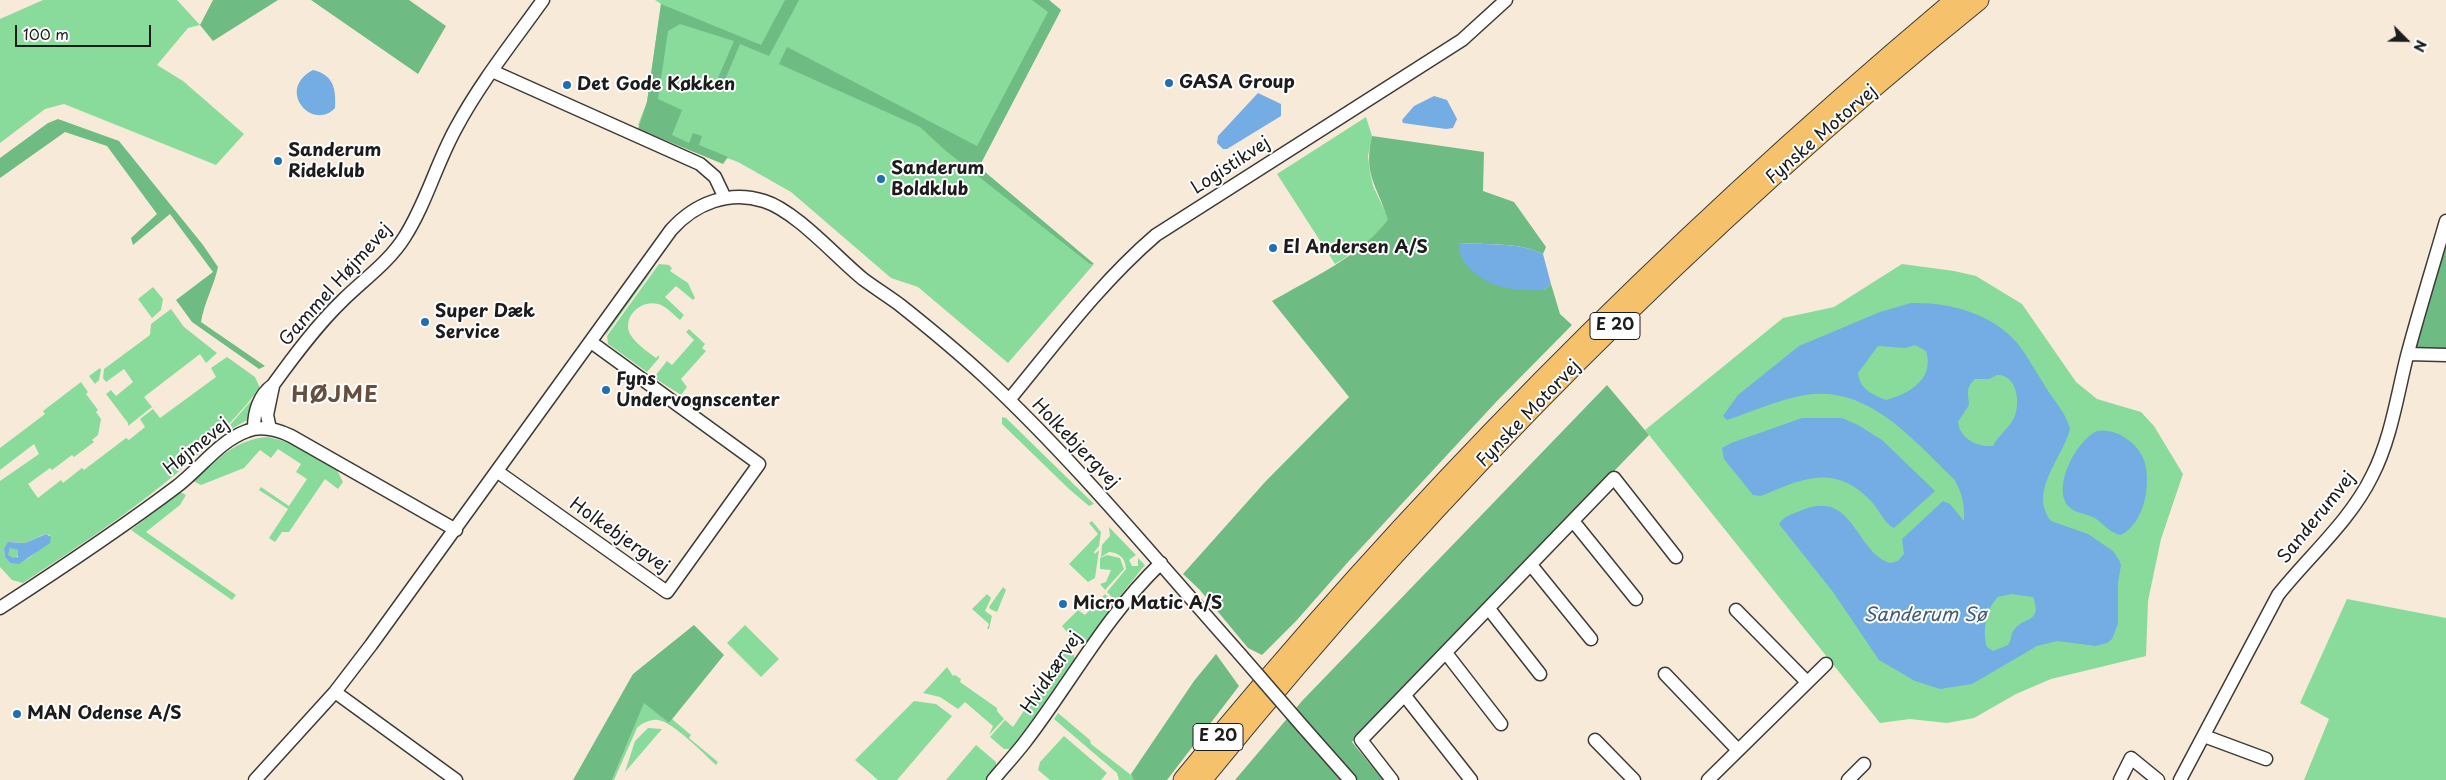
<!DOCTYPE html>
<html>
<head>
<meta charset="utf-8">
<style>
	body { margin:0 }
	#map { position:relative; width:2446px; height:780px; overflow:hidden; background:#f8ead8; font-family:"Playpen Sans",sans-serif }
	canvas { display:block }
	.north { position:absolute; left:2381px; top:15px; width:50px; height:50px; -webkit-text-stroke:4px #fff; paint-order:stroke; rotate:113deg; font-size:14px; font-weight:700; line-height:20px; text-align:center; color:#1c1c1c }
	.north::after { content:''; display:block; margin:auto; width:18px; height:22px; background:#1c1c1c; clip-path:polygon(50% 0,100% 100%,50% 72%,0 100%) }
	.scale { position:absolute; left:15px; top:25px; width:136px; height:22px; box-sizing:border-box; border:2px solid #1c1c1c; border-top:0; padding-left:6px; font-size:15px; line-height:18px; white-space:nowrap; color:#1c1c1c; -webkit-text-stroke:4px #fff; paint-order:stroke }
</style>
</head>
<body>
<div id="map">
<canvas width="2446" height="780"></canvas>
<div class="north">N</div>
<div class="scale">100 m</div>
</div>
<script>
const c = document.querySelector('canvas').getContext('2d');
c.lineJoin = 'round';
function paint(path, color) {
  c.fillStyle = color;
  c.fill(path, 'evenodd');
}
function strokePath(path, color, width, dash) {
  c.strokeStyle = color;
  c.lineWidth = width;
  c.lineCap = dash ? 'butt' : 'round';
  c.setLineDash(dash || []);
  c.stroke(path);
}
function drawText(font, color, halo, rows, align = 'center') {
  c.font = font + ' "Playpen Sans",sans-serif';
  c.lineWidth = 4;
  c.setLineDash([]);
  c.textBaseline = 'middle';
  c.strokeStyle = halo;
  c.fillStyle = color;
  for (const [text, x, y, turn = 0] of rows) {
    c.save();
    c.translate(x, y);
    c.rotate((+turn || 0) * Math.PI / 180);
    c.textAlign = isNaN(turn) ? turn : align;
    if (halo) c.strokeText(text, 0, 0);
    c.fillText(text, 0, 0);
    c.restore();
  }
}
paint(new Path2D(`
	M43 0H177L200 25 188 28 157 65 183 81 244 134 216 165 64 104 45 109 0 143V19Z
	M655 0H1049L1061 10 979 167 1094 264 1008 363 918 287 891 278 791 192 738 162 638 125 647 102 661 4Z
	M1366 117 1372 136 1368 156 1370 172 1373 186 1389 220C1374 238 1355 252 1335 264L1277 174Z
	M659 264 669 265 672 268 670 271 688 283 695 298 693 300 676 286 665 297 684 315 680 320C674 315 666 306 658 304 641 299 622 317 630 334 635 343 648 352 656 358L659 355V358L647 372 608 344 607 336Z
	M1902 264 1954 271 1976 276 2022 304 2076 382 2097 399 2141 412 2154 426 2183 474 2161 539 2148 601 2146 656 2051 679 2016 694 1974 718 1947 723 1910 719 1880 723 1645 430 1783 318 1834 307Z
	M656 265 605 336 611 323Z
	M153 287 163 299 161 310 152 318 138 299Z
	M171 309 184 327 217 353 206 363 200 354 144 397 152 407 128 426V423L106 394 111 390 116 396 133 382 124 369 106 382 103 378 104 369 150 335 151 324Z
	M689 329 705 344 702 348 706 351 681 379 687 387 681 395 656 379 655 376 667 361 672 365 694 340 686 332Z
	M227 357 255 377 260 388C195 471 109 526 23 583L12 580 0 567V481L39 454 34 444 0 470V448L45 414 43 411 81 382 88 392 86 394 98 410 96 412 101 419 98 435 92 440 94 442 74 457 72 455 52 470 50 468 28 484 38 498 61 480 63 483 82 468 84 470 126 438 129 440 145 427 140 419 153 409 160 418 216 377 211 368ZM45 534 50 535C40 548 28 565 10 563L5 557 4 549 11 542 25 543Z
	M100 368 101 370 99 380 95 384 89 376Z
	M259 392 249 419 221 435Z
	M1002 417 1006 418 1094 504 1089 506 1069 489 1002 424Z
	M268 437 295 444 336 468 343 482 338 489 325 479 289 532H282L275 542 269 538 288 509 259 490 261 487 289 506 307 479 296 472 301 464 278 449 271 458 260 450 244 468 201 485 193 481C216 460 236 439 268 437Z
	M180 492 186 495 180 505 146 532 236 595 232 600 131 530Z
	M1092 521 1101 532 1099 546 1094 552 1095 554 1099 550 1095 578 1088 582 1069 564 1098 534 1089 523Z
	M1109 527 1136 555 1129 560 1132 566H1138V558L1145 565 1116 601 1107 592 1126 569C1125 558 1120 553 1109 552L1101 557 1102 545 1110 536Z
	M7.5 553a5.5 5.5 0 1 1 11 0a5.5 5.5 0 1 1-11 0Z
	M1107 555 1120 558 1124 569 1105 590 1100 584 1106 582 1111 570 1100 569V558Z
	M1003 587 1006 590 997 612 990 609 989 607Z
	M987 594 991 598 985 611 992 616 989 629H987L989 624 972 609Z
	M1105 594 1114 604 1089 640 1084 643H1076L1062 626 1078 610 1085 615Z
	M2347 599 2446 618V780H2304L2329 719 2300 703Z
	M745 625 779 659 761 677 727 643Z
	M1064 651 1074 655 1075 661 1024 734 1011 749H1004L990 737 1005 720 1013 727Z
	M947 667 953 676 955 675 961 679 960 682 997 708V711L1004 719 989 735 993 726 965 702 958 709 940 697 923 693Z
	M914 701 936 704 952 716 897 780H878L855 760Z
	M644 702 669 723 672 719 691 735 689 738 718 762 716 765C704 754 673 722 658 720 651 719 642 723 637 728L614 780H612Z
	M1058 713 1090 740 1091 744 1135 778 1134 780H1119L1117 773 1054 719Z
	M648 728 662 729 625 772 635 741Z
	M1064 736 1107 773 1101 780H1050L1038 770 1040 762Z
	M976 745 996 762V767L985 780H946Z`), '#89db9c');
paint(new Path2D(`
	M213 0H278L213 41 200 25Z
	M311 0H409L446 26 418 74Z
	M785 0H799L769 56 740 44 722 87 715 85 734 41 680 24 668 31 658 99 682 110 672 135 689 143 693 133 702 136 699 145 728 157 723 164 638 129 647 102 661 4 761 45Z
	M1032 0H1049L1061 10 979 167 1094 264H1090L946 151 920 127 779 64 787 47 977 146 1048 12Z
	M58 119 119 141 203 245 218 267C214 286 204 303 201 322L265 366 259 369 192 322 176 300 213 272 170 214 133 245 131 238 157 214 107 146 65 132 0 178V158L48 123Z
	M1372 136 1484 152 1483 191 1514 202 1546 247 1543 254C1521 242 1485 245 1459 243L1544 290 1551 284 1560 314 1572 325 1497 401 1348 562 1297 620 1262 655 1248 648 1199 589 1183 574 1265 482 1349 397 1272 301C1312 278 1360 256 1388 220 1377 185 1363 175 1372 136Z
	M2446 244V354L2439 355 2416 346Z
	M1607 385 1649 435 1352 742 1383 780H1235L1302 701Z
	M694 625 724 655 669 723 644 703 612 780H573L633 674Z
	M1216 654 1239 686 1167 780H1134L1131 774 1194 681Z`), '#6ebb84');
paint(new Path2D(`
	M313 70C334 75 336 89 335 108 313 132 275 90 313 70Z
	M1258 93 1281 104V116L1227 149H1223L1217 143 1218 136Z
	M1434 96 1447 100 1457 119 1453 128 1446 129 1403 123 1402 120 1414 106Z
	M1459 243C1485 245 1521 242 1543 254L1551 284 1544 290C1515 291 1486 289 1466 264 1461 258 1458 250 1459 243Z
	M1911 303C1949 302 1992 313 2018 344 2028 357 2036 372 2045 386 2054 401 2065 411 2070 429 2063 458 2028 491 2051 521L2088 534 2113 551 2119 560 2121 565 2118 583V624L2112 639 2107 643 2096 646 2057 641 2037 646 1972 684 1940 689 1915 681 1879 660 1833 592 1779 524C1784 516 1793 514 1802 510 1854 489 1855 552 1890 563L1898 561 1904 554 1902 539 1943 501 1950 504 1964 521C1965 506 1962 492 1954 479 1911 438 1866 382 1800 396 1775 401 1751 412 1727 420L1723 416 1738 395 1799 346 1880 312ZM1915 345 1926 351C1935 379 1909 394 1886 400 1871 394 1860 389 1858 373L1878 346 1905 348ZM1997 375C2017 374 2021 403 2014 418 2009 428 1998 436 1993 446 1977 447 1960 439 1958 422L1969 405C1968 393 1966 387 1975 379H1989ZM2011 594 2033 597C2043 623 2024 616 2014 630 2010 634 2012 640 2008 645L1993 651 1987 647C1982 632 1986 608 1998 597Z
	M1802 418H1842L1858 425 1882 440 1935 491 1894 528C1885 524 1879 510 1872 502 1835 463 1804 478 1761 496L1753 495 1724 459 1722 448 1731 443Z
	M2097 431C2116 427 2140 444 2145 463 2151 486 2144 523 2121 535 2110 533 2105 525 2096 519 2087 513 2075 514 2068 506 2052 486 2077 440 2097 431Z
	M46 534 51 537 50 543 19 564 10 563 5 557 4 549 8 542 25 543ZM10 548 18 550V557L13 558 8 555Z`), '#73ade3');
const minor = new Path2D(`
	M492 71 700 164 715 177 725 198
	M2408 354 2446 355
	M1009 400C1056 343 1100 283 1156 235L1462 40 1506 0
	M254 428C254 412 259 395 273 385 294 356 317 325 343 300 363 280 388 263 404 238 426 204 436 164 456 128 480 83 513 42 543 0
	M270 429 267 415 273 386
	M498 472 667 592 759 464 591 342
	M1573 521 1636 599
	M1531 565 1591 639
	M0 608C60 569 119 530 176 487 199 470 219 441 247 431 262 425 278 430 291 436L456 530
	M1489 609 1540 674
	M1736 610 1807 682
	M1446 653 1501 724
	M1665 674 1737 749
	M335 692 456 780
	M1405 696 1471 780
	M1304 728 1350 780
	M2204 736 2266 759
	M1595 740 1634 780
	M255 780 335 692 371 645 671 230C695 203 729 190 764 201 796 211 836 257 863 279 875 288 888 296 900 305 929 328 958 352 985 377 1077 463 1156 560 1239 653
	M993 780C1003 768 1015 755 1025 742 1072 681 1104 618 1161 563
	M1392 780 1361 740 1614 478 1676 557
	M1708 780 1826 664
	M1848 780 1864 764
	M2120 780 2131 758 2158 780
	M2180 780 2278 595C2309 556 2350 521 2372 476 2391 439 2397 396 2407 356 2419 311 2433 266 2446 221`);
const highway = new Path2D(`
	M1183 780C1415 495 1674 236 1955 0
	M1202 780C1433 495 1693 231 1979 0`);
strokePath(minor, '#3d3b38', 15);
strokePath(highway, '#3d3b38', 21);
strokePath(minor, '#fff', 12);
strokePath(highway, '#f5c16b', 19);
const minorBridge = new Path2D(`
	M1239 653 1304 728`);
strokePath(minorBridge, '#3d3b38', 15, []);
strokePath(minorBridge, '#fff', 12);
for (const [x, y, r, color] of [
	[1169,83,5,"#1f6fb2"],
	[567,85,5,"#1f6fb2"],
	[278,161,5,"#1f6fb2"],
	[881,179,5,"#1f6fb2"],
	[1273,248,5,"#1f6fb2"],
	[425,322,5,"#1f6fb2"],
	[606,390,5,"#1f6fb2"],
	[1063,604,5,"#1f6fb2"],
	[17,714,5,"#1f6fb2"]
]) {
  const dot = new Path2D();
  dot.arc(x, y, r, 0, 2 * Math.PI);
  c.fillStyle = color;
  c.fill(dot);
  strokePath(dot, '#fff', 2);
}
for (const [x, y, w] of [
	[1615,326,50],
	[1218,737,50]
]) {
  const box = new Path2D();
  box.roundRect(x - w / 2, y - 13.5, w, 27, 4);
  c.fillStyle = '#fff';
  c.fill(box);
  strokePath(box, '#1c1c1c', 1);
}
drawText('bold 16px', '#1c1c1c', null, [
	["E 20",1615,326],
	["E 20",1218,737]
]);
drawText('bold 18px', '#1c1c1c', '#fff', [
	["GASA Group",1179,83],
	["Det Gode Køkken",577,85],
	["Sanderum",288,151],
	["Rideklub",288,172],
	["Sanderum",891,169],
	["Boldklub",891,190],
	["El Andersen A/S",1283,248],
	["Super Dæk",435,312],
	["Service",435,333],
	["Fyns",616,380],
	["Undervognscenter",616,401],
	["Micro Matic A/S",1073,604],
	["MAN Odense A/S",27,714]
], 'left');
drawText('18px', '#1c1c1c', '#fff', [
	["Fynske Motorvej",1822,135,-41],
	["Logistikvej",1231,166,-33],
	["Gammel Højmevej",336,285,-48],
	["Fynske Motorvej",1529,414,-46],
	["Holkebjergvej",1075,444,46],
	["Højmevej",197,447,-39],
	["Sanderumvej",2317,518,-51],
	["Holkebjergvej",619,536,35],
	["Hvidkærvej",1052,673,-56]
]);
drawText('italic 19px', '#435d76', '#fff', [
	["Sanderum Sø",1925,616]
]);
c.letterSpacing = '1px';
drawText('bold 22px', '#664f3f', '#fff', [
	["HØJME",335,396]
]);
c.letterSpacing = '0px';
</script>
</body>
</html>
